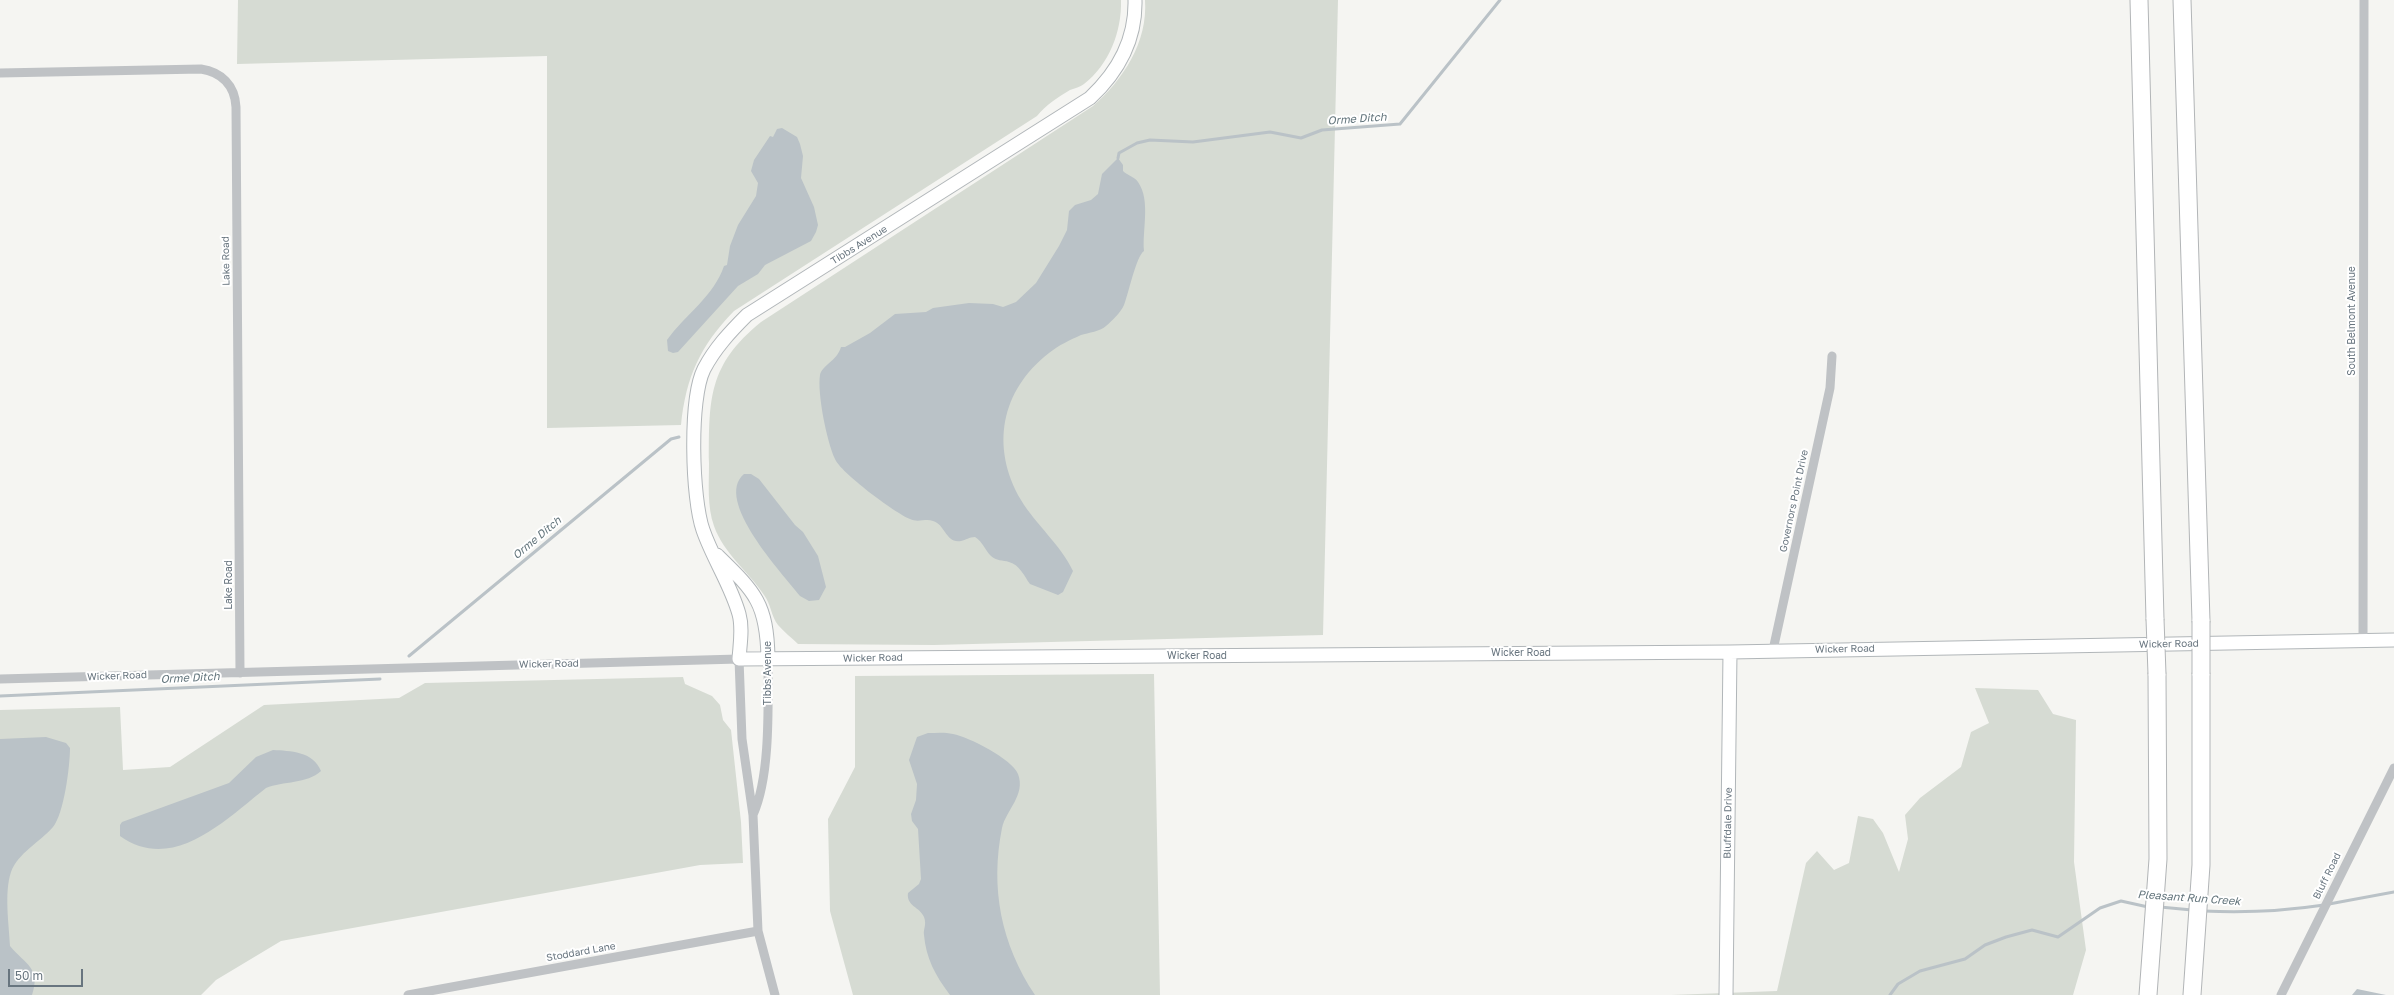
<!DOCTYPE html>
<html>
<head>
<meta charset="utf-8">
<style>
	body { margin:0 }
	#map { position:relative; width:2394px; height:995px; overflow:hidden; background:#f5f5f2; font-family:"Golos Text",sans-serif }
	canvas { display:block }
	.scale { position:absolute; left:8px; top:969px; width:75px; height:18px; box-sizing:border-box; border:2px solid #68757f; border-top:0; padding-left:5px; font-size:12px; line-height:14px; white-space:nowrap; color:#68757f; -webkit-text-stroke:3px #fff; paint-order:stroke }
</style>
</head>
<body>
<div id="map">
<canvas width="2394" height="995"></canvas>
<div class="scale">50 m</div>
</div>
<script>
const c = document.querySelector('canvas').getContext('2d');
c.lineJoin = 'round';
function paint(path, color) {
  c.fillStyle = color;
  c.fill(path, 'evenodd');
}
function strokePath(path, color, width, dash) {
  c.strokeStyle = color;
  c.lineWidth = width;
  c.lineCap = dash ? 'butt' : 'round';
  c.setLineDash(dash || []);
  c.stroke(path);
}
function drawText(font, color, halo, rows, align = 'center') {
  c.font = font + ' "Golos Text",sans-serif';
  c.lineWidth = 4;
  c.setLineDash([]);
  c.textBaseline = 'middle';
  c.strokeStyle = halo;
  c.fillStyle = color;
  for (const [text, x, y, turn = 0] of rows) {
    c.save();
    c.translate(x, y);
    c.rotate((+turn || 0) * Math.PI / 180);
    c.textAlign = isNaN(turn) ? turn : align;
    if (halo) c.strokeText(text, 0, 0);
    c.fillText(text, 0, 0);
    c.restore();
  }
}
paint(new Path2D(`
	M238 0H1121C1122 31 1109 65 1084 84 1080 87 1075 88 1070 90 1058 97 1046 105 1037 116L734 311C700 346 686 377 681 425L547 428V56L237 64Z
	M1145 0H1338L1323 635 934 645 798 644C792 638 784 632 778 625 771 616 771 604 764 595 748 571 724 554 714 526 707 506 709 484 709 463 709 399 708 365 761 322L1093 106C1123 80 1148 42 1145 0Z
	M1154 674 1160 995H853L830 911 828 819 855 767V676Z
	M683 677 685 684 712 696 720 705 723 720 731 730 741 822 743 863 700 865 281 941 216 980 201 995H0V710L120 707 123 770 170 767 264 705 399 698 425 683Z
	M1975 688 2038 690 2053 714 2076 720 2074 862 2086 950 2073 995H1671L1777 991 1806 863 1817 851 1834 870 1849 863 1858 816 1873 819 1883 833 1899 872 1908 839 1905 815 1920 798 1961 767 1971 732 1989 723Z`), '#d6dbd3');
paint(new Path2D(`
	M782 128 797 137 800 144 803 156 801 178 814 207 818 225 816 232 811 241 765 265 758 274 738 286 678 352 673 353 668 351 667 340C685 315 714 296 724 266L727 265 730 246 738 225 756 196 758 183 751 171 754 160 770 136 773 137 777 129Z
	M1118 158 1123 165V171C1127 175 1135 177 1138 182 1151 201 1142 230 1144 251 1136 256 1128 296 1124 305 1121 312 1112 321 1106 326 1101 331 1088 333 1081 335 1070 340 1059 345 1049 353 1001 390 990 447 1021 500 1036 525 1061 545 1073 571L1063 592 1058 595 1030 584C1024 576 1020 565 1009 562 1003 560 996 561 991 556 985 550 983 542 975 537 969 537 966 540 961 541 946 544 945 524 933 521 926 518 918 523 910 519 895 513 840 472 835 459 827 442 817 393 820 375 822 365 837 361 841 347H845L870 333 895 314 926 312 933 308 969 303 993 304 1003 307 1016 302 1036 283 1059 246 1067 230 1069 211 1075 205 1091 200 1098 194 1102 174Z
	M744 474H751L759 479 795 525 803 532 818 556 826 587 819 600 809 601 800 596C783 574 713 500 744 474Z
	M928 733C936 733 945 732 953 734 969 737 1012 759 1018 774 1026 795 1006 810 1002 828 990 888 1001 944 1035 995H950C935 975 926 958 924 935 923 929 927 925 924 917 920 907 906 906 908 893L919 884 921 879 918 829 912 821 911 814 916 800 917 784 909 760 917 737Z
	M46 737 66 743 70 748C70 766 64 814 53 827 40 842 18 853 11 872 4 893 9 924 10 946 26 965 41 968 32 995H0V739Z
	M273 750C290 751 313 751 321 771 307 784 283 781 266 788 225 820 173 874 120 836V825L122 822 229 783 256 757Z
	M2357 989 2386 995H2352Z`), '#bac2c7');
strokePath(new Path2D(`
	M1118 158 1119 153 1137 143 1150 140 1193 142 1270 132 1301 138 1322 130 1400 124 1500 0
	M409 656 671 439 679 437
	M0 696 380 679
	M2329 904 2394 892
	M2160 907 2192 910
	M2204 911C2244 913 2284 911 2324 905
	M1890 995 1898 984 1920 971 1965 959 1985 945 2006 937 2032 930 2058 937 2100 908 2121 901 2148 907`), '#bac2c7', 3);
const secondary = new Path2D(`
	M1135 0C1136 40 1119 71 1090 98L747 315C730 332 715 348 704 369 689 399 692 499 703 530 713 559 731 585 739 614 743 628 740 644 739 659L1730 652 2394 640
	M717 555C755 592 767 603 768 658
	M1726 995 1730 652`);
const highway = new Path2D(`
	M2139 0 2155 619
	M2182 0 2201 621
	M2148 995 2158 859 2157 674
	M2192 995 2201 865V674`);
strokePath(secondary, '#b1b6b9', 15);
strokePath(highway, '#b2b5b7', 19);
strokePath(new Path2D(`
	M0 73 201 69C221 72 235 85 236 107L240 673
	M2363 641 2364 0
	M1773 650 1830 388 1832 356
	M0 679 739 659 742 739 753 815 758 931 775 995
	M753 815C771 775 768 703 768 658
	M408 995 758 931
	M2281 995 2394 768`), '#bfc2c5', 9);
strokePath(secondary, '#fff', 13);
strokePath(highway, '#fff', 17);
const highwayBridge = new Path2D(`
	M2155 619 2157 674
	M2201 674V621`);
strokePath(highwayBridge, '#b2b5b7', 19, []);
strokePath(highwayBridge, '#fff', 17);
drawText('10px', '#68757f', '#fff', [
	["Tibbs Avenue",859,245,-32],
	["Lake Road",226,261,-91],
	["South Belmont Avenue",2352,321,-90],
	["Governors Point Drive",1794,501,-78],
	["Lake Road",229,585,-90],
	["Wicker Road",2169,644,-1],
	["Wicker Road",1845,649,-1],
	["Wicker Road",1521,653],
	["Wicker Road",1197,656],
	["Wicker Road",873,658,-1],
	["Wicker Road",549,664,-1],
	["Tibbs Avenue",768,673,-90],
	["Wicker Road",117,676,-2],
	["Bluffdale Drive",1728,823,-89],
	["Bluff Road",2327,876,-64],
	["Stoddard Lane",581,952,-10]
]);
drawText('italic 11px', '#63757c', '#fff', [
	["Orme Ditch",1357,119,-4],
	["Orme Ditch",537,538,-40],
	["Orme Ditch",190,678,-3],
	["Pleasant Run Creek",2189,898,4]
]);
</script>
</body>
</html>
